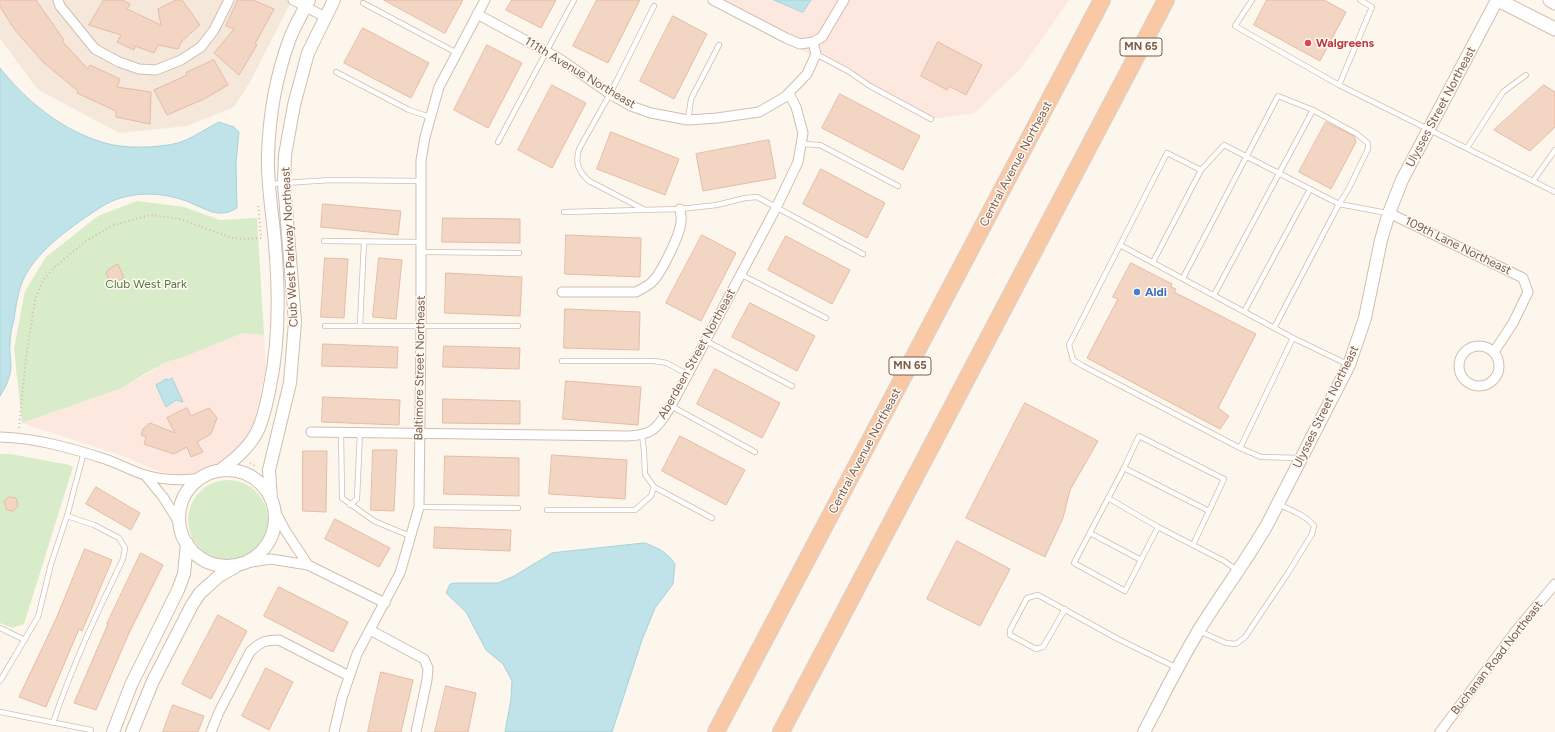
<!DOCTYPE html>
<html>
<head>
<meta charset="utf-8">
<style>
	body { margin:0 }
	canvas { display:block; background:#fdf6ec }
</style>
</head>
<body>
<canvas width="1555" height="732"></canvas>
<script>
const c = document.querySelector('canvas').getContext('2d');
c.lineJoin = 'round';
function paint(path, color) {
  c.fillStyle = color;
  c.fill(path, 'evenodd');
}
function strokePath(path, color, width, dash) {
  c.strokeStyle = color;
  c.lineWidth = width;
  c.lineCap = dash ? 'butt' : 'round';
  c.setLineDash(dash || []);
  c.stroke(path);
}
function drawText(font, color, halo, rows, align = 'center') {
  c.font = font + ' Figtree,sans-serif';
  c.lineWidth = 3;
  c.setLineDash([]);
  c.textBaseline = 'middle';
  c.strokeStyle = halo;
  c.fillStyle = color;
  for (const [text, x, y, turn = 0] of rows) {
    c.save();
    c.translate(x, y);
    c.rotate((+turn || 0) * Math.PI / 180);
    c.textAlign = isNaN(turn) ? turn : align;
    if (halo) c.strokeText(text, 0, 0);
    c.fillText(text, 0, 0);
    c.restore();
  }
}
paint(new Path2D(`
	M0 0H292L250 82 234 107 187 126 119 133 37 89 0 38Z`), '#f5e8da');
paint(new Path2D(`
	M708 0H1069L1023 66 975 113 931 119Z
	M243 333 264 335 266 369 252 430 228 460 209 471 186 475 166 473 150 468 126 457 22 423 122 388 169 361 184 357Z`), '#fde8e0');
paint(new Path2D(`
	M137 201 184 207 220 220 257 218 264 335 243 333 184 357 169 361 146 373 122 388 22 423 14 349 25 291 46 257 98 216Z
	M0 454H10L70 465 73 467 24 624 12 628 0 623Z
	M188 520a40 40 0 1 1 80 0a40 40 0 1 1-80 0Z`), '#d8ecc9');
const water = new Path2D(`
	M774 0H811L803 12Z
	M0 68C27 102 63 131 105 143 125 149 158 148 178 143 191 139 207 128 219 122L234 127 239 132 236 163 237 208C218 220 205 208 186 201 159 191 126 191 101 207 75 224 38 249 24 278 18 290 16 306 14 319 12 327 10 336 10 343 9 351 11 358 11 365 11 376 6 387 0 396Z
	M172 378 183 402 176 400 166 407 156 385 166 379 169 380Z
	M645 543C659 549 666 551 675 564L673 584 655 608 642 640 612 732H505L511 699 512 681 503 664 486 650 466 612 446 593 450 584 456 583H498L514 576 552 553Z`);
paint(water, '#bfe3e8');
strokePath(water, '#a5d3da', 1);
const building = new Path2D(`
	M0 0H36L64 40 62 41 88 69 90 65 120 79 117 87 151 92 150 124 116 117V111L77 93 78 91 43 62 15 30 0 7Z
	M104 0H122L130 4 127 9 161 25 158 9 176 0H182L200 25 182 41 178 49 158 45 154 53 135 46 134 50 117 42 121 35 89 25Z
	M238 0H253L274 9 255 44 257 45 239 75 214 53 234 29 226 26Z
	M384 0H463L445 33Z
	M512 0H556L541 28 506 10Z
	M597 0H640L608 63 573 46Z
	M1267 0H1324L1346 12 1320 61 1254 25Z
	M673 16 707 34 674 99 640 81Z
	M363 28 429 63 411 98 344 63Z
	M938 42 982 65 966 95 949 86 947 90 921 76Z
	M487 45 522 63 488 128 454 110Z
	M214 60 228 85 204 99 167 115 154 90 187 75 186 73Z
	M552 85 586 103 552 168 518 150Z
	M1544 85 1555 92V127L1530 151 1494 130Z
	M840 94 920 136 903 170 822 128Z
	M1326 122 1354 136 1356 142 1331 189 1299 172Z
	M611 132 679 159 665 195 597 169Z
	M769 140 776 178 703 191 696 154Z
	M821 169 885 203 867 238 803 204Z
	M323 204 401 211 398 235 321 227Z
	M443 218 520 219V243L442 242Z
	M566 235 641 238 640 277 565 274Z
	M702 235 736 253 701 321 666 303Z
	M786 236 850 270 832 304 768 270Z
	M325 258 348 259 344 318 321 317Z
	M379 258 402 260 396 319 373 317Z
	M1131 263 1172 284 1171 287 1176 289 1174 292 1256 334 1218 408 1229 416 1220 429 1087 358 1118 299 1113 297Z
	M118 264 124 278 112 284 106 273 108 270Z
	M446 273 522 277 520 316 445 313Z
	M750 303 815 336 797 371 732 337Z
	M565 309 640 312 639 350 564 348Z
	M323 344 398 347 397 368 322 366Z
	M444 346 520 348 519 369 443 367Z
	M715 369 780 403 762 438 697 404Z
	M566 381 641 387 638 425 563 419Z
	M323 397 400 400 399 425 322 422Z
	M443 399 520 401V424L443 423Z
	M1025 403 1098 441 1070 490 1063 518 1045 557 966 518Z
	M187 408 191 416 209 408 217 418 211 434 197 442 203 452 191 457 187 447 174 454 144 444 146 437 141 435 143 429 150 423 175 433 167 418Z
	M680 436 745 470 726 505 662 471Z
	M373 450H397L394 511 371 510Z
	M303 451H327L326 512 303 511Z
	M552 455 627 460 625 499 549 494Z
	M445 456 519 458V496L444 494Z
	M96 487 140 513 131 530 86 504Z
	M9 497 16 498 18 506 13 511 7 510 4 502Z
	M335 519 390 548 379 567 325 539Z
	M435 527 511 530 510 551 434 548Z
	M957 541 1010 569 980 626 927 599Z
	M85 549 112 560 82 631 79 629 46 707 19 697 56 619Z
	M141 553 163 565 129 633 96 710 74 703 108 624H107Z
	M279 587 348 622 333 652 264 616Z
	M218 615 247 631 211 699 182 684Z
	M266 668 293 682 269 730 242 716Z
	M381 672 413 680 401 732H368Z
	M446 686 476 693 468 732H435Z
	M173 705 204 716 198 732H163Z`);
paint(building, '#f3d5c3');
strokePath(building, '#e6bba3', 1);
const service = new Path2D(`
	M1252 0 1235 26 1339 85 1555 192
	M363 3 457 53
	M816 54 848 71 870 86 931 119
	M336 72 409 110 430 117
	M1339 85 1372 7 1360 0
	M688 120 691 99 719 45
	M498 142 574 0
	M803 144 820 145 898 186
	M1467 148 1503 92 1526 75
	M1533 181 1555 150
	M270 184 330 180 422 181
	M645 210 589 181C578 171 575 163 579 149L610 94 654 6
	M564 212 680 209 717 205 745 198 757 197 863 254
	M324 241 421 242
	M1120 245 1293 338 1347 364
	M421 252 519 253
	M1153 262 1201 170
	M740 274 826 318
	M1183 278 1278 96 1313 110 1214 295
	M1244 312 1310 189
	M360 325 364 242
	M325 326H518
	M1274 328 1339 204 1348 190 1368 149V143L1357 134 1313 110
	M706 341 792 386
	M562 361H654L667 363 688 375
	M671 406 755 452
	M341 432 342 498 374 521 410 536
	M642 435 644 451 645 474 654 487 712 518
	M1240 448 1293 338
	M1300 458 1261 457 1240 448 1083 366 1073 360 1069 345 1167 153 1201 170 1224 145 1339 204 1387 213
	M1124 468 1209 511
	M1108 498 1158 527 1224 561 1237 570
	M350 505 357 499 360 432
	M419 507 518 508
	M547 510H635L651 496 654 487
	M1158 527 1125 591 1074 563 1124 468 1139 436 1224 479 1193 545
	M1090 533 1141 560
	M1065 609 1043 647 1036 649 1010 635V630L1027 598 1038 595 1118 639 1177 668
	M0 628 25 640
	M1199 631 1226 643 1236 644 1245 637 1288 573 1312 534 1314 526C1306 515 1290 510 1278 504
	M0 681 38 617 51 564 67 516 84 452
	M0 712 91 730
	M53 723C72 666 97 613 123 559L125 548 119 538 94 525 67 516`);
const minor = new Path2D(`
	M58 0 60 6 95 49 119 62 139 69 156 70 181 60 201 47 214 30 229 0
	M293 0 325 17
	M713 0 786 38 800 44 813 42
	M477 14 560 59 610 94 631 106 651 113 688 120 717 118 759 112 785 97 807 74 816 54 813 42 822 37 844 0
	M1389 213 1523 278 1528 292 1513 323 1494 352
	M562 292H636C642 289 650 285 654 280 662 271 681 233 681 221 682 217 680 213 680 209
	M1459 366a20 20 0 1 1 40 0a20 20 0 1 1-40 0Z
	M311 432 628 436C654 435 658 427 671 406L776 208 798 162 803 133 796 107 789 94
	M0 437C36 438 71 448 105 459 118 463 131 471 145 475 163 480 184 481 202 478
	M145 475 163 497 180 524
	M274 509 285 530 308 565
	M245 563 271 559 308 565 385 603
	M370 630 424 659 428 668 427 680 416 732
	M211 732 219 712 250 652C260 642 265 640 279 640L349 676
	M334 732 342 698 357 654 400 573 419 507 421 325V160L425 137 439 87 485 0
	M1440 732 1515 632 1555 584`);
const tertiary = new Path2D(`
	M179 518a48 48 0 1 1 96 0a48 48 0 1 1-96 0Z
	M219 471C234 460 248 449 257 432 264 418 267 401 270 386 280 339 279 291 275 244 273 215 267 186 268 156 269 116 276 76 290 38 295 25 303 12 309 0
	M271 499 269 470 290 383 295 322 284 183 285 155 294 105 308 53 334 0
	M113 732 131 685 178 590 184 574 187 543
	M132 732 153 681 192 605 200 593 219 576 235 567
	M1144 732C1162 698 1179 663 1199 630 1221 594 1247 560 1268 523L1349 365 1365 318 1381 240 1389 213 1402 180 1497 0`);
const secondary = new Path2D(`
	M1498 0 1555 29
	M1550 0 1555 3`);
const trunk = new Path2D(`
	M716 732 1102 0
	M781 732 1166 0`);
strokePath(service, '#d1beb0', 6);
strokePath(minor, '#d1beb0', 11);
strokePath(tertiary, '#d1beb0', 14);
strokePath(secondary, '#d6c0b0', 15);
strokePath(trunk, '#dad1cd', 18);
strokePath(new Path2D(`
	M19 428 26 358 35 300 43 280 57 265 86 241 114 225 150 215 180 219 232 238 245 239 261 238 258 204
	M250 463 257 467`), '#d9b8a5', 2, [1, 3]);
strokePath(service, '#fff', 4.5);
strokePath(minor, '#fff', 9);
strokePath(tertiary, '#fff', 12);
strokePath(secondary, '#fff', 13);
strokePath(trunk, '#f9c8a4', 16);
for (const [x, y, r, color] of [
	[1308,43,4,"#e0444e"],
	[1137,292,4,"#3f7fe0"]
]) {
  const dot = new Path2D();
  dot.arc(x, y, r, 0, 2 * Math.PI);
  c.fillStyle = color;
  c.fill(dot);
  strokePath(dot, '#fffaf3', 1.5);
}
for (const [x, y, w] of [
	[1141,47,42],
	[910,366,42]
]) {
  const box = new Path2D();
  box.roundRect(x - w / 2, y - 9, w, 18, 3);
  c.fillStyle = '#fffaf3';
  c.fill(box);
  strokePath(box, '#7a5c4d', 1);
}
drawText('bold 11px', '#7a5c4d', null, [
	["MN 65",1141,47],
	["MN 65",910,366]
]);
drawText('bold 12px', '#be3a42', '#fffaf3', [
	["Walgreens",1316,43]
], 'left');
drawText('12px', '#7a5c4d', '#fffaf3', [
	["111th Avenue Northeast",580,73,31],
	["Ulysses Street Northeast",1441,107,-62],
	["Central Avenue Northeast",1016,164,-62],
	["109th Lane Northeast",1458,246,26],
	["Club West Parkway Northeast",290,247,-93],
	["Aberdeen Street Northeast",697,354,-61],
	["Baltimore Street Northeast",420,368,-89],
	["Ulysses Street Northeast",1326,407,-64],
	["Central Avenue Northeast",865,451,-62],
	["Buchanan Road Northeast",1497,658,-52]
]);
drawText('12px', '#537a41', '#fffaf3', [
	["Club West Park",146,284]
]);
drawText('bold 12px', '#366cbe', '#fffaf3', [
	["Aldi",1145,292]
], 'left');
</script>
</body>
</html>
